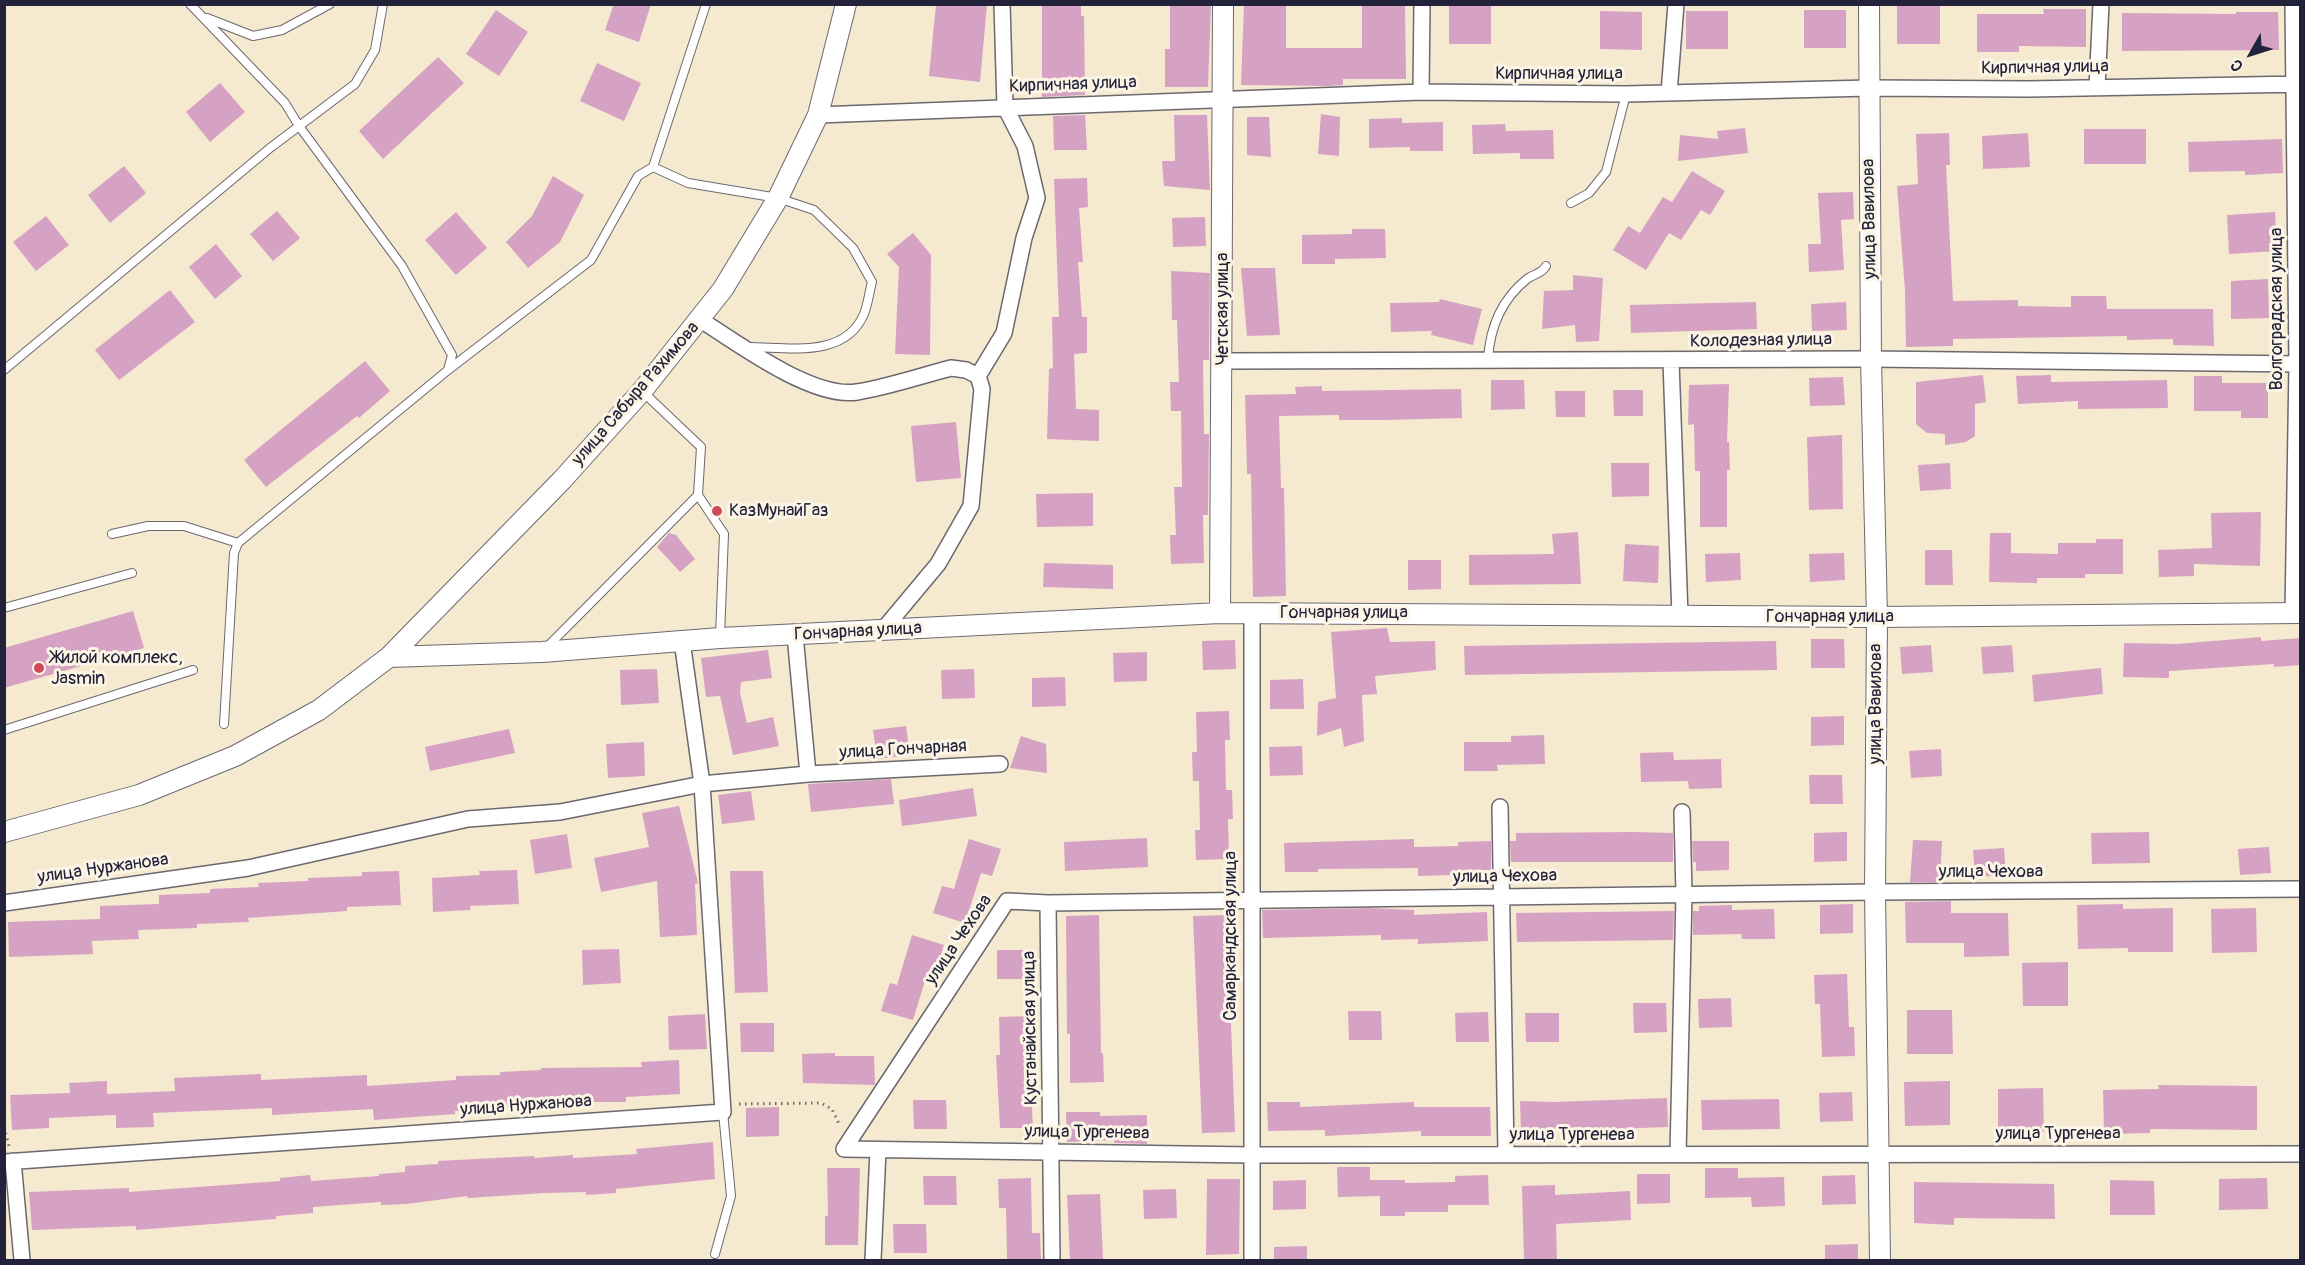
<!DOCTYPE html>
<html>
<head>
<meta charset="utf-8">
<style>
	body { margin:0 }
	#map { position:relative; width:2305px; height:1265px; overflow:hidden; background:#f5e9cf; font-family:Pangolin,sans-serif }
	canvas { display:block }
	.frame { position:absolute; inset:0; border:6px solid #22223b; pointer-events:none }
	.north { position:absolute; left:2221px; top:24px; width:60px; height:60px; -webkit-text-stroke:4px #fcf5e5; paint-order:stroke; rotate:231deg; font-size:16px; font-weight:700; line-height:24px; text-align:center; color:#22223b }
	.north::after { content:''; display:block; margin:auto; width:21px; height:27px; background:#22223b; clip-path:polygon(50% 0,100% 100%,50% 72%,0 100%) }
</style>
</head>
<body>
<div id="map">
<canvas width="2305" height="1265"></canvas>
<div class="frame"></div>
<div class="north">С</div>
</div>
<script>
const c = document.querySelector('canvas').getContext('2d');
c.lineJoin = 'round';
function paint(path, color) {
  c.fillStyle = color;
  c.fill(path, 'evenodd');
}
function strokePath(path, color, width, dash) {
  c.strokeStyle = color;
  c.lineWidth = width;
  c.lineCap = dash ? 'butt' : 'round';
  c.setLineDash(dash || []);
  c.stroke(path);
}
function drawText(font, color, halo, rows, align = 'center') {
  c.font = font + ' Pangolin,sans-serif';
  c.lineWidth = 6;
  c.setLineDash([]);
  c.textBaseline = 'middle';
  c.strokeStyle = halo;
  c.fillStyle = color;
  for (const [text, x, y, turn = 0] of rows) {
    c.save();
    c.translate(x, y);
    c.rotate((+turn || 0) * Math.PI / 180);
    c.textAlign = isNaN(turn) ? turn : align;
    if (halo) c.strokeText(text, 0, 0);
    c.fillText(text, 0, 0);
    c.restore();
  }
}
paint(new Path2D(`
	M614 4H651L639 42 605 30Z
	M936 4H987L980 82 929 76Z
	M1042 4H1081V16H1084L1085 95 1042 97Z
	M1170 4H1211L1208 87H1165V49H1170Z
	M1244 4H1286V48H1362V4H1405L1406 79H1343V85L1327 86 1241 85Z
	M1449 6H1491V44H1449Z
	M1897 6H1940V44H1897Z
	M2043 9H2086V47L2019 46V52H1977V14H2044Z
	M496 10 528 32 499 76 466 54Z
	M1804 10H1846V48H1804Z
	M1600 11 1642 12V50L1600 49Z
	M1686 11H1728V49H1686Z
	M2236 12H2278L2279 50 2122 51V13L2236 14Z
	M438 57 464 83 383 159 359 131Z
	M597 63 641 83 624 121 580 101Z
	M220 83 245 112 210 142 186 112Z
	M1321 114 1340 117 1339 156 1318 154Z
	M1085 115 1087 150H1054L1053 116Z
	M1174 115H1207L1210 190 1164 186 1162 161H1175Z
	M1247 117H1269L1271 157 1247 155Z
	M1402 118V123L1443 122V151H1410V147L1369 148V119Z
	M1505 124 1506 131 1553 130 1554 159H1520V153L1473 154 1472 125Z
	M1745 128 1748 153 1678 161 1680 135 1718 139 1717 131Z
	M2084 129H2146V164H2084Z
	M1949 133 1950 165H1946L1953 301 2018 300V306L2071 307V296H2106L2107 309H2213L2214 346 2173 345V339L2127 340V336L1953 339V346L1906 347 1905 291 1897 186 1918 184 1916 134Z
	M2028 133 2030 167 1983 169 1982 136Z
	M2282 139 2283 173 2245 175V171L2189 172 2188 142Z
	M124 166 146 193 110 223 88 195Z
	M1692 171 1725 191 1710 215 1701 210 1681 240 1669 233 1646 270 1613 250 1628 226 1640 233 1663 197 1672 202Z
	M553 176 584 195 560 242 528 268 506 242 532 216Z
	M1087 178 1088 207 1079 208 1083 262H1078L1082 317H1087V353L1074 354 1076 409 1099 410V441L1047 439 1049 369 1053 368 1052 317H1059L1054 179Z
	M1853 192 1854 219 1841 220 1844 270 1809 272 1808 244H1821L1818 193Z
	M277 211 300 238 273 261 250 234Z
	M456 212 487 248 456 275 425 240Z
	M2275 212 2277 251 2229 254 2227 215Z
	M46 216 69 245 36 271 13 242Z
	M1205 217 1206 246 1173 247 1172 218Z
	M1352 229H1385L1386 258 1335 259V264H1302V235L1352 234Z
	M913 233 931 255 930 355 895 354 899 267 887 254Z
	M216 244 242 276 215 299 189 267Z
	M1241 268H1275L1280 335 1247 336Z
	M1171 271 1210 273 1209 360H1203L1204 434H1209L1208 515H1203L1204 563 1171 564 1170 535H1176L1174 487H1182L1181 411H1171L1170 382H1179L1177 320H1172Z
	M1573 275 1603 278 1599 341 1576 342 1575 325 1542 329 1544 291 1573 290Z
	M2268 279 2269 318 2231 319V281Z
	M170 290 195 322 119 380 95 350Z
	M1440 299 1482 309 1473 345 1431 335 1432 331 1391 332 1390 303 1439 302Z
	M1756 302 1757 329 1631 333 1630 305Z
	M1846 302 1847 330 1812 331 1811 304Z
	M365 361 390 391 359 418 357 416 266 487 244 460Z
	M1983 375 1986 402 1975 404V436L1966 442 1945 445V434L1927 433 1916 424V382Z
	M2051 375V382L2167 380 2168 408 2078 409V401L2018 404 2016 376Z
	M2194 376H2222V383H2268V418H2241V411H2194Z
	M1843 377 1845 405 1810 406 1809 378Z
	M1491 380H1524L1525 409 1491 410Z
	M1729 384 1727 442H1729L1730 470H1727V527H1700V471H1695L1694 424 1688 425 1689 385Z
	M1322 386V391L1461 389 1462 418 1385 420H1339V415L1279 416 1281 488H1284L1286 596 1253 597 1251 474H1247L1245 395 1296 394 1295 387Z
	M1613 390H1643V416H1614Z
	M1555 391H1585V417H1556Z
	M956 422 961 478 916 482 911 426Z
	M1842 435 1843 509 1809 510 1807 437Z
	M1611 463H1649V496L1612 497Z
	M1950 463 1951 489 1920 491 1918 465Z
	M1093 493V526L1037 527 1036 494Z
	M2261 512 2260 566 2194 564V576L2159 577 2158 550 2212 548 2211 513Z
	M1578 532 1581 584 1469 585V555L1554 554 1552 534Z
	M669 533 676 535 695 559 680 572 657 547Z
	M1990 533H2011V553L2058 554V543H2096V539H2123V574H2085V578H2037V583L1989 582Z
	M1625 544 1659 546 1658 583 1623 581Z
	M1925 550H1952L1953 585H1925Z
	M1740 553 1741 580 1706 582 1705 554Z
	M1844 553 1845 580 1810 582 1809 554Z
	M1408 560H1441V589L1408 590Z
	M1044 563 1113 565V589L1043 587Z
	M133 611 144 648 4 688V648Z
	M1387 628 1390 642 1435 641 1436 670 1375 676 1377 694 1362 695 1364 741 1344 747 1341 728 1317 736 1318 702 1336 698 1331 632Z
	M2261 637V641L2301 638V665L2274 667V664L2169 671V678L2123 677 2124 643 2177 644Z
	M1811 639H1844L1845 668H1811Z
	M1235 640 1236 669 1203 670 1202 641Z
	M1776 641 1777 670 1465 675 1464 646Z
	M1931 645 1933 672 1902 674 1900 647Z
	M2012 645 2014 672 1983 674 1981 647Z
	M768 650 772 678 741 682 740 693 747 723 773 717 779 746 733 755 720 696 706 697 701 658Z
	M1147 652V681L1114 682 1113 653Z
	M2101 668 2103 694 2034 702 2032 675Z
	M657 669 659 703 621 705 620 670Z
	M974 669 975 698 942 699 941 670Z
	M1065 677 1066 706 1032 707V678Z
	M1303 679 1304 709H1270V680Z
	M1229 711 1230 740H1225L1226 790H1232L1233 819H1228L1229 859 1196 860 1195 830H1200L1199 781H1193L1192 752H1197L1196 712Z
	M1844 716V745L1811 746V717Z
	M906 726 910 755 877 759 873 730Z
	M509 729 515 753 430 771 425 747Z
	M1544 735 1545 764 1497 765 1498 771H1464V742H1511V736Z
	M1021 736 1046 744 1047 773 1010 768Z
	M644 742 645 776 608 778 606 744Z
	M1302 746 1303 775 1270 776 1269 747Z
	M1941 749 1942 776 1911 778 1909 751Z
	M1673 752 1674 760 1721 759 1722 788 1689 789 1688 781 1641 782 1640 753Z
	M1809 775H1842L1843 804H1810Z
	M891 779 894 804 811 812 808 784Z
	M973 788 977 816 902 826 899 800Z
	M751 791 755 820 722 824 718 795Z
	M679 806 698 883 695 884 697 935 660 937 657 881 601 892 594 858 649 847 642 813Z
	M1633 832 1673 833V862H1511L1510 841H1516V833Z
	M1847 832V861L1814 862V833Z
	M2149 832 2150 863 2092 864 2091 833Z
	M567 834 572 868 535 874 530 840Z
	M1147 838 1148 867 1065 871 1064 842Z
	M969 839 1001 849 992 876 981 873 965 923 933 913 942 886 954 889Z
	M1414 839V847L1458 846V842L1491 841V870L1451 871V875L1418 876V868L1318 869V872H1285L1284 843Z
	M1913 840 1942 841 1940 882H1910Z
	M1692 841H1729V870L1696 871V862H1693Z
	M2269 847 2271 873 2240 875 2238 849Z
	M2004 848 2006 875 1975 877 1973 850Z
	M517 870 519 904 470 906 471 910 433 912 432 878 480 875 479 871Z
	M399 871 401 905 347 907V911L248 918 249 922 197 924V928L138 930 139 939 92 941 93 954 9 957 8 922 100 919V906L159 904V895L210 893V889L259 887 258 883 308 881V878L362 876V872Z
	M730 871H763L768 992 735 993Z
	M1951 901V913H2008L2009 956 1964 957V943H1906L1905 902Z
	M1853 904V933L1820 934V905Z
	M2123 904V909L2173 908V952H2128V948L2078 949 2077 905Z
	M1732 905V910L1774 909 1775 939H1742L1741 934 1693 935V911H1699V906Z
	M1369 908 1414 910V915L1487 912 1488 941 1418 944V939L1381 940V935L1263 938 1262 910Z
	M2256 908 2257 952 2212 953 2211 909Z
	M1674 911 1673 940 1517 942 1516 913Z
	M1099 915 1101 1053H1103L1104 1082 1070 1083V1034H1067L1066 916Z
	M1227 915 1235 1132 1202 1133 1193 916Z
	M912 935 944 945 935 973 928 971 913 1020 881 1011 890 983 897 985Z
	M619 949 621 983 583 985 582 950Z
	M997 950H1030L1031 979H997Z
	M2068 962V1006H2023L2022 963Z
	M1847 974 1849 1027H1854L1855 1056 1822 1057 1820 1004H1815L1814 975Z
	M1731 998 1732 1027 1699 1028 1698 999Z
	M1633 1003H1666L1667 1032 1634 1033Z
	M1907 1010H1952L1953 1054H1907Z
	M1348 1011H1381L1382 1040H1349Z
	M1488 1012 1489 1042H1456L1455 1013Z
	M1525 1013H1559V1042H1526Z
	M705 1014 707 1049 669 1050 668 1016Z
	M1032 1016 1033 1045H1029L1033 1128H1000L996 1055H1000L999 1017Z
	M740 1023H774V1052H741Z
	M835 1053V1056H874L875 1085 803 1083 802 1054Z
	M679 1060 680 1094 626 1097V1102H539V1105L455 1111V1114L374 1120 373 1109 272 1115V1108L153 1113 154 1127 116 1128V1115L49 1118V1128L12 1130 10 1095 70 1093 69 1083 107 1081V1094L175 1091 174 1078 261 1074V1080L367 1075V1086L456 1080V1076L500 1075V1072L541 1070V1068L642 1067 641 1062Z
	M1950 1081V1125L1905 1126 1904 1082Z
	M2158 1085 2257 1086V1130L2150 1129V1133L2104 1134 2103 1090 2159 1089Z
	M2043 1088 2044 1132H1998V1089Z
	M1852 1092 1853 1121 1820 1122 1819 1093Z
	M1667 1098 1668 1127 1558 1131V1129L1521 1130 1520 1101 1553 1102Z
	M1779 1099 1780 1129 1702 1130 1701 1100Z
	M913 1100H946L947 1129H914Z
	M1267 1102H1300V1107L1414 1102V1107H1490L1491 1136H1421V1131L1325 1136V1130L1268 1131Z
	M779 1107V1136L746 1137V1108Z
	M1066 1112H1100V1116L1147 1115V1144L1114 1143V1140L1067 1142Z
	M713 1142 715 1179 616 1189V1193L586 1195V1192L545 1193 468 1198 467 1196 407 1204 381 1205V1202L313 1207V1213L276 1216V1219L136 1230V1226L32 1230 29 1192 129 1188V1192L280 1181V1178L310 1175 311 1181 379 1176V1174L405 1172V1166L438 1164V1161L534 1156V1158L573 1155V1158L637 1154 636 1149Z
	M1337 1167H1370V1180H1405V1183L1455 1182V1176L1488 1175 1489 1205H1448V1212H1405V1216H1380V1196L1338 1197Z
	M827 1168H860L858 1245H825V1216H828Z
	M1705 1168H1738V1178L1784 1177 1785 1206 1752 1207 1751 1197 1705 1198Z
	M1637 1174H1670V1203L1637 1204Z
	M1855 1175 1856 1204 1822 1205V1176Z
	M923 1176H956L957 1205H924Z
	M1031 1178 1032 1233H1040L1041 1260H1007L1006 1208H999L998 1179Z
	M2267 1178 2268 1209 2219 1210V1179Z
	M1207 1179H1240L1239 1254 1206 1255Z
	M1306 1180V1209L1273 1210V1181Z
	M2110 1180 2154 1181 2155 1215H2110Z
	M1914 1182 2054 1184 2055 1219 1954 1218V1225L1914 1223Z
	M1555 1185V1195L1630 1191 1631 1220 1556 1224 1557 1260H1524L1522 1186Z
	M1176 1189 1177 1218 1144 1219 1143 1190Z
	M1100 1194 1103 1260H1070L1067 1195Z
	M893 1224H926L927 1253H894Z
	M1858 1244V1260H1825V1245Z
	M1307 1246V1260H1274V1247Z`), '#d6a2c3');
const lane = new Path2D(`
	M190 4 285 103 299 126 402 266 452 355 448 370 238 543 234 553 224 724
	M706 4 653 167 688 183 778 198 814 210 853 248 872 282C869 293 868 304 864 314 845 359 788 347 748 347
	M207 18 253 36 282 30 330 4
	M1571 203 1589 193 1606 172 1626 94
	M1488 359C1490 328 1502 299 1527 279 1533 274 1542 274 1546 266
	M4 370 270 148 355 84 375 50 383 4
	M448 370 591 260 638 176 653 167
	M642 391 701 447 698 495 724 534 720 636
	M112 534 148 526H184L238 543
	M4 608 132 573
	M547 647 698 495
	M4 730 193 670
	M715 1254 731 1196 723 1112`);
const street = new Path2D(`
	M2293 4 2297 364 2293 613
	M2097 87 2101 4
	M1421 92 1422 4
	M1669 93 1676 4
	M818 115 1421 92 1626 94 1869 88 2029 89 2300 84
	M701 320C738 344 813 399 857 392 888 387 920 376 951 368L966 370 978 376 982 389 971 506 938 564 882 631
	M1223 361 1871 359 2300 364
	M1671 361 1680 616
	M978 376 1004 333 1024 238 1037 198 1025 146 1005 107 1002 4
	M795 635 808 774
	M1500 807 1506 1154
	M4 903 248 868 468 819 560 812 702 784 808 774 1000 764
	M1048 903 1052 1260
	M844 1149 1007 901 1048 903 1875 892 2300 889
	M844 1149 1252 1155 2300 1154
	M1678 1154 1684 894 1682 812
	M13 1161 22 1260
	M4 1162 723 1112 702 784 682 641
	M873 1260 878 1150
	M1252 1260V612`);
const secondary = new Path2D(`
	M1869 4 1871 359 1877 617 1875 892 1880 1260
	M1220 613 1223 4
	M389 657 542 652 720 638 1220 613 1877 617 2300 613
	M4 832 139 795 235 756 319 710 389 657 562 480 642 391 723 289 778 198 818 115 846 4`);
strokePath(lane, '#6c686f', 10);
strokePath(street, '#6c686f', 18);
strokePath(secondary, '#6c686f', 22);
strokePath(new Path2D(`
	M739 1104 821 1103 832 1109 840 1126
	M4 1127 9 1146`), '#6c686f', 3, [1.5, 4.5]);
strokePath(lane, '#fff', 8);
strokePath(street, '#fff', 15);
strokePath(secondary, '#fff', 20);
for (const [x, y, r, color] of [
	[717,511,6,"#d1495b"],
	[39,668,6,"#d1495b"]
]) {
  const dot = new Path2D();
  dot.arc(x, y, r, 0, 2 * Math.PI);
  c.fillStyle = color;
  c.fill(dot);
  strokePath(dot, '#fcf5e5', 2);
}
drawText('18px', '#22223b', '#fcf5e5', [
	["Кирпичная улица",2045,68,-1],
	["Кирпичная улица",1559,74],
	["Кирпичная улица",1073,85,-2],
	["улица Вавилова",1870,219,-91],
	["Четская улица",1223,309,-90],
	["Волгоградская улица",2277,309,-90],
	["Колодезная улица",1761,341,-1],
	["улица Сабыра Рахимова",636,394,-49],
	["Гончарная улица",1344,613],
	["Гончарная улица",1830,617],
	["Гончарная улица",858,632,-3],
	["улица Вавилова",1876,704,-90],
	["улица Гончарная",903,750,-3],
	["улица Нуржанова",103,869,-8],
	["улица Чехова",1991,872],
	["улица Чехова",1505,877,-1],
	["Самаркандская улица",1231,936,-90],
	["улица Чехова",959,940,-56],
	["Кустанайская улица",1031,1028,-91],
	["улица Нуржанова",526,1106,-4],
	["улица Тургенева",1087,1133,1],
	["улица Тургенева",2058,1134],
	["улица Тургенева",1572,1135]
]);
drawText('18px', '#22223b', '#fcf5e5', [
	["КазМунайГаз",729,511],
	["Жилой комплекс,",51,658],
	["Jasmin",51,679]
], 'left');
</script>
</body>
</html>
